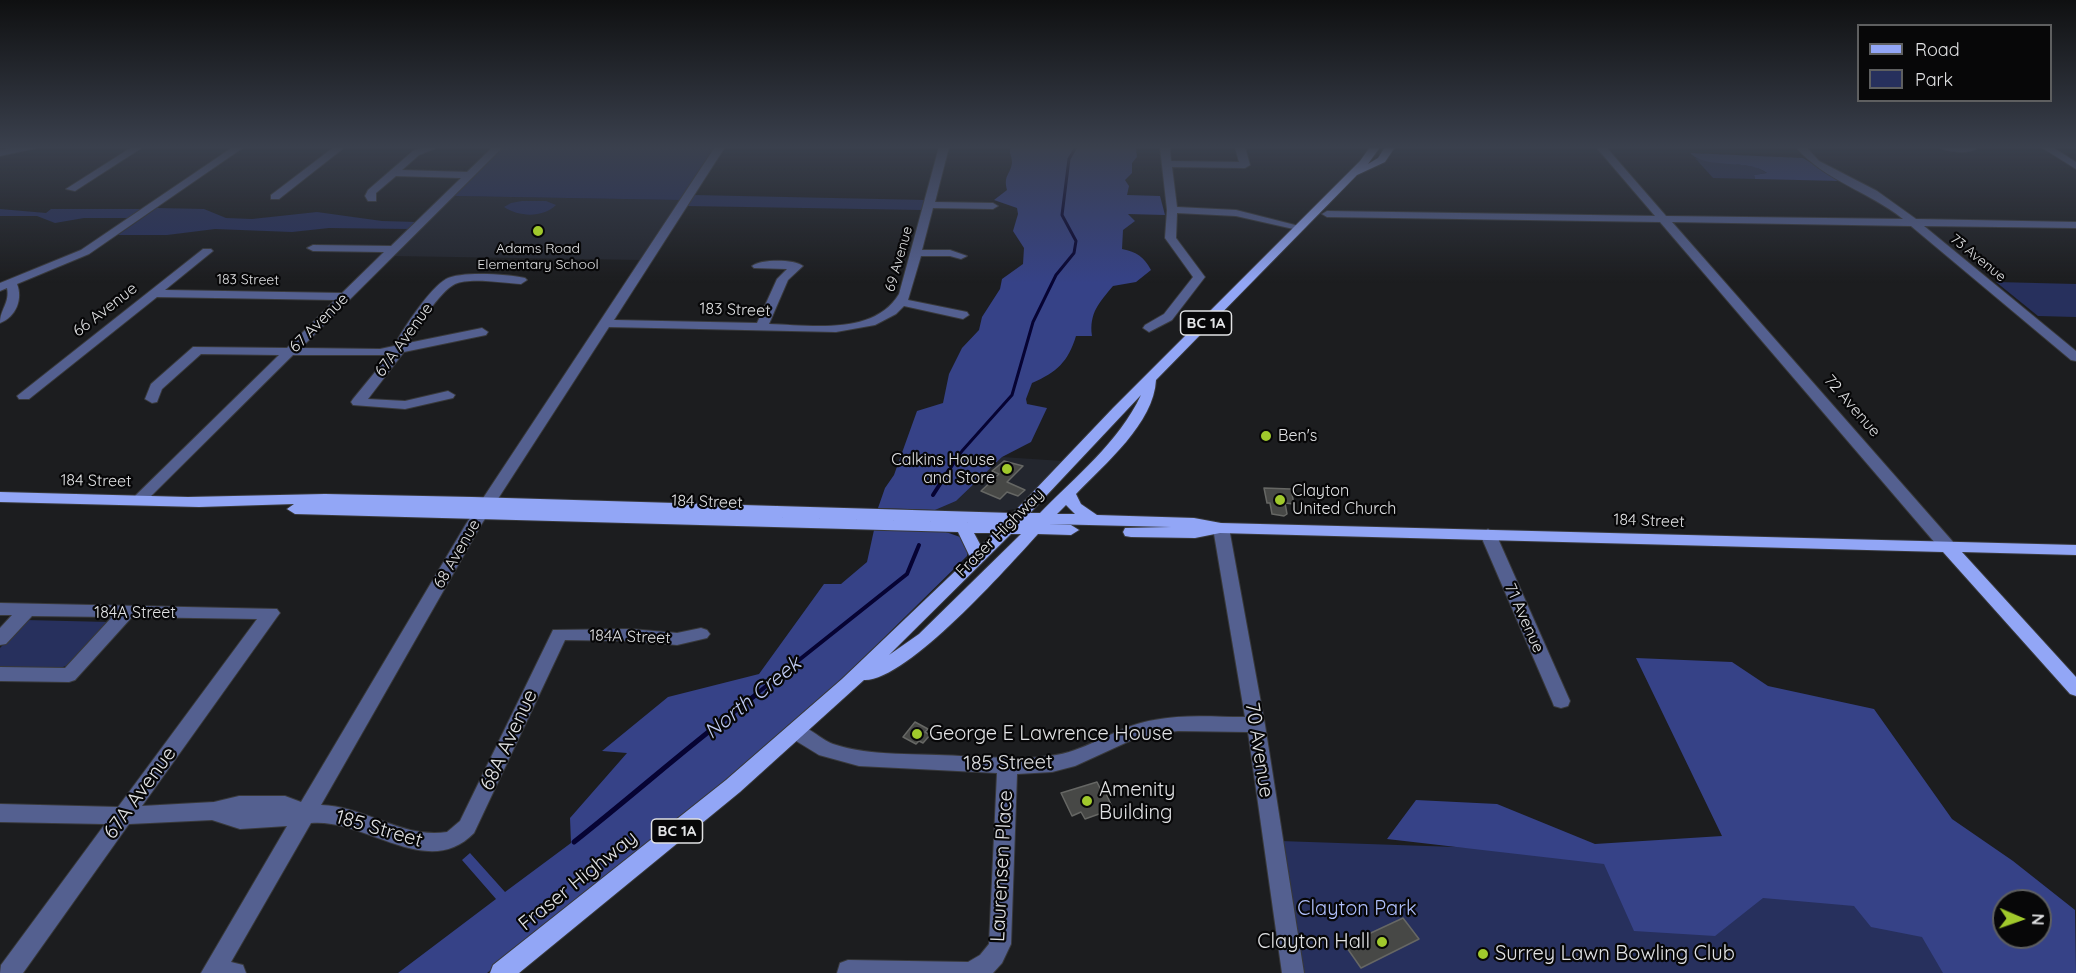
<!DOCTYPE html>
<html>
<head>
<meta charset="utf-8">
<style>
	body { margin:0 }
	#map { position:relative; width:2076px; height:973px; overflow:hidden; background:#1c1d1f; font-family:Quicksand,sans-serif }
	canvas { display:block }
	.legend { position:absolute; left:1857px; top:24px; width:195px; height:78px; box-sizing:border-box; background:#070708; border:2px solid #5e5f60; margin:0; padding:8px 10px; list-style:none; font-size:18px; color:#e1e2e4 }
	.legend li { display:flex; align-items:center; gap:12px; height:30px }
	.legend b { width:30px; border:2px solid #5e5f60 }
	.north { position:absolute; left:1992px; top:889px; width:60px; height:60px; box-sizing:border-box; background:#070708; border:2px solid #5e5f60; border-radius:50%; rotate:92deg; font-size:16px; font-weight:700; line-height:24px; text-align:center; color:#e1e2e4 }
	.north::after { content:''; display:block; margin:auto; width:21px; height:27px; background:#a0c92c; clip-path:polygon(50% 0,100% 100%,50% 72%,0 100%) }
</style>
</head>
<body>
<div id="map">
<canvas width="2076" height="973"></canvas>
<ul class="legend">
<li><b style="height:8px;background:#92a6f6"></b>Road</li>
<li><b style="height:16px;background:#27305d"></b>Park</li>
</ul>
<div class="north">N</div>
</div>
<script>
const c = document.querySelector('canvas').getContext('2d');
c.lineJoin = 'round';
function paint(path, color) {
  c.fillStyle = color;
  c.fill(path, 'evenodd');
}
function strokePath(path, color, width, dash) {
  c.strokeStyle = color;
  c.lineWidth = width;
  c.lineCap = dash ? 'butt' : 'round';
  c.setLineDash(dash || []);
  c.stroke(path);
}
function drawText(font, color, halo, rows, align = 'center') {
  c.font = font + ' Quicksand,sans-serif';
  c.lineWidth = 4.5;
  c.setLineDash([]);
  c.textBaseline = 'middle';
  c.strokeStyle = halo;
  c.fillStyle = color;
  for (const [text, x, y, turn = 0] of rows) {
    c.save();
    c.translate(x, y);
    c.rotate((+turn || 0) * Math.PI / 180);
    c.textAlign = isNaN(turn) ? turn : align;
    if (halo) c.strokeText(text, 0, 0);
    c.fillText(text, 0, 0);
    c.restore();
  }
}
paint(new Path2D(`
	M454 196 680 200 641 260 393 256Z
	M1002 457 1063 461 1015 509 993 513 935 510 956 501Z`), '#23262e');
paint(new Path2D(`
	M503 147H714L680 200 454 196Z
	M1695 158 1756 167 1767 173 1754 175 1755 179 1713 178Z
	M694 195 925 200 922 210 687 206Z
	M522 201H546L556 205C543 218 519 217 504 207L511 203Z
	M157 208 204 209 226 218 252 219 317 212 382 221 417 222 410 229 329 228 292 232 215 229 167 235H118Z
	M0 209 46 213 51 209H142L129 218H84L55 223 37 216H0Z
	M1996 282 2076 284V317L2038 316Z
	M26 620 109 622 68 665 58 669 0 668V648Z
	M1280 841 1985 865 2004 901V937L2059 973H1301Z`), '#27305d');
paint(new Path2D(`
	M1011 147H1136L1137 157 1132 163V173L1125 180 1129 186 1127 195 1160 196 1165 215 1128 214 1135 221 1123 230 1122 249C1137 252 1144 257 1151 270L1136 282 1113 286C1099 303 1089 313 1092 336H1076C1068 362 1057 372 1032 383L1026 399 1027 404 1047 408 1031 442 1002 457 956 501 935 510 878 508 885 488 894 475 917 411 943 403 949 374 962 348 979 330 982 317 1000 289 1002 279 1023 264 1024 248 1013 231 1018 214 1017 208 994 200 1007 190C1003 174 1011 175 1012 162 1012 155 1008 154 1011 147Z
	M1690 153 1803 158 1842 181 1755 179 1754 175 1767 173C1747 158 1706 170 1690 153Z
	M874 530 943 531 963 538 968 549 967 556 845 676 705 798 487 973H398L496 899 462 860 470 853 505 892 571 843 570 818 627 753 602 751 668 697 759 674 824 584H841L867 562Z
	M1636 658 1732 662 1768 686 1874 709 1952 819 2013 861 2075 910 2076 973H1943L1922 937 1871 927 1854 906 1763 898 1715 936 1634 931 1604 864 1387 839 1416 800 1497 804 1595 844 1722 836ZM2004 901H2040V937H2004Z`), '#364287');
strokePath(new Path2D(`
	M948 472 962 451 1012 395 1033 322 1056 275 1074 253 1076 241 1062 215 1069 159 1076 147`), '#060333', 3);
strokePath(new Path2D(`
	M933 495 949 470
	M755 695 907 574 919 545`), '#060333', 4);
strokePath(new Path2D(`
	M574 842C636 793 694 741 757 694`), '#060333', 5);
const building = new Path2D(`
	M1004 461 1023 466 1007 482 1025 490 1018 496 1007 492 1000 499 981 491 999 474 992 471Z
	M1264 488 1291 489 1294 504 1285 503 1287 514 1284 516 1272 514 1270 503H1267Z
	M915 722 928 729 925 732 930 735 923 743 919 741 916 744 903 737Z
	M1097 782 1101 790 1104 789 1113 809 1085 819 1081 812 1072 816 1061 793Z
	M1403 918 1419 939 1361 968 1345 945Z`);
paint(building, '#474846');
strokePath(building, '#666764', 1.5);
const minor = new Path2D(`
	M19 147H41L0 156V150Z
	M132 147H143L75 191 66 189Z
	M233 147H244L89 254 17 284C23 299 16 317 0 323 0 309 10 303 7 288L0 291V283L81 250Z
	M334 147H345L279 199H271V195Z
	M425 147 436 148 419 155 402 170 467 172 493 147H503L301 348 380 349 394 346C403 329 429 289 446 279 460 271 508 274 525 278L527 280 521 284C505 283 469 277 455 284 440 291 416 329 408 343L482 328 488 332 486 335 404 352 368 399 405 401 448 391 455 395 453 398 405 409 353 405 351 402 353 399 389 355H293L145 502 140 504 132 499 135 496 279 355 201 354 162 389 157 402 152 403 145 399 151 384 193 347 287 348 335 300 157 297 29 399H19L17 396 203 249H211L213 251 165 290 342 293 384 252 313 251 307 248 313 245 391 246 461 178 396 176 376 193V201H368L365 196 368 190 413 151Z
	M715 147H725L614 320 757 323 777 279 787 269 754 268 752 266C761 259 794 259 803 266L788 280 769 324C810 325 874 336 899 294L939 147H949L935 202 993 203 998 206 993 209 933 208 922 250H950L967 256 961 259 950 256H921L908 300 967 312 969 315 963 319 904 306 896 314 875 325 836 332 609 327 481 525 321 805C365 806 402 839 447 832L460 821 553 630 631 629 677 633 701 628 707 630 710 634 707 638 677 645 631 641 565 640 474 833C428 881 365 818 311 823L231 962 243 965 246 973H201L287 826 240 829 212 820 129 824 23 973H0L1 965 105 824 0 822V804L118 807 257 619 132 617 75 680 69 682 0 681V667L65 668 112 617 32 616 6 644 0 645V628L12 615H0V603L277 609 280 613 277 617 142 806 214 802 239 796H285L301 802 466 524Z
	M1160 147H1170L1171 161 1239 162 1235 147H1245L1250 165 1245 168 1172 167 1177 207 1236 210 1303 227 1298 230 1236 216 1177 213 1176 238 1205 277 1172 320 1149 332 1143 328 1145 325 1164 314 1193 277 1165 238 1167 210Z
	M1596 147H1606L1666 216 1903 219C1870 192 1823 180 1796 147H1806L1819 161 1877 191 1916 219 2076 222V228L1924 226 2076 351V361L2071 360 1911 226 1672 222 1954 543 1956 547 1954 551H1942L1660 222 1327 217 1322 214 1327 211 1655 216Z
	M1938 147H1974L1976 149C1968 154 1946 152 1938 147Z
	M2041 147H2052L2076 162V169Z
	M1221 523 1229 528 1265 725 1304 973H1282L1248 732 1178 731 1154 734 1134 739 1075 766 1052 772 1017 774 1011 944 1002 963 993 973H837L840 963 848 960 968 962 980 955 989 944 997 773 859 766 819 755 788 736 786 731 788 726C805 720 818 739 833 744 872 757 919 753 960 756 995 757 1034 762 1069 752 1098 743 1123 725 1154 720 1184 714 1215 717 1245 717L1213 528Z
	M1488 529 1496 534 1570 701 1568 706 1561 708 1554 706 1552 701 1480 534Z`);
const major = new Path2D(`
	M1370 147H1380L1368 164 1378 158 1385 147H1395L1385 162 1357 175 1156 380C1154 423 1105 464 1076 494L1081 504 1097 515 1194 518 1221 523 2076 545V555L1962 552 2076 677V696L2070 694 1943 552 1220 533 1195 538 1131 537 1125 536 1123 532 1125 528 1171 527 1048 524 1071 525 1079 530 1071 535 1038 534C1008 567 906 682 864 680L740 792 519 973H490L493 965 726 780 842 679 970 557 958 532 295 514 287 509 294 504 199 507 0 502V492L188 497 325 494 472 497 1013 513 1113 408 1360 161ZM1141 395C1119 442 1075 477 1040 513H1030ZM301 504 1004 523H1003ZM1066 505 1075 514H1057ZM974 533H993L981 546ZM1011 534H1021L919 634 889 655Z`);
strokePath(minor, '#38393b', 2);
strokePath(major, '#38393b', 2);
paint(minor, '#546090');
paint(major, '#92a6f6');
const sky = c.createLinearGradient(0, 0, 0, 283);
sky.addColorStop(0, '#0f1011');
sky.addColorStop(0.52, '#3a404d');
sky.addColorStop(1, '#3a404d00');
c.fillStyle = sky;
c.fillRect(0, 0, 2076, 283);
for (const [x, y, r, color] of [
	[538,231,6,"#a0c92c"],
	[1266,436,6,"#a0c92c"],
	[1007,469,6,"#a0c92c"],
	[1280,500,6,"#a0c92c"],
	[917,734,6,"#a0c92c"],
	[1087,801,6,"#a0c92c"],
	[1382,942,6,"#a0c92c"],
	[1483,954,6,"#a0c92c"]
]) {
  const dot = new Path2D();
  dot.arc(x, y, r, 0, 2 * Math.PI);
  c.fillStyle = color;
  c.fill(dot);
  strokePath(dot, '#070708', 2);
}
drawText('14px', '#e1e2e4', '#070708', [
	["Adams Road",538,249],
	["Elementary School",538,265]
]);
drawText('14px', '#e1e2e4', '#070708', [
	["73 Avenue",1978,258,39],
	["69 Avenue",899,259,-74],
	["183 Street",248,280,1]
]);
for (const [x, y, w] of [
	[1206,323,51],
	[677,831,51]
]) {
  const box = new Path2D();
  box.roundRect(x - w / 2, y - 12, w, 24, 4.5);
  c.fillStyle = '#070708';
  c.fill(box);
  strokePath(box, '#e1e2e4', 1.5);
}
drawText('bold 15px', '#e1e2e4', null, [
	["BC 1A",1206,323],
	["BC 1A",677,831]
]);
drawText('16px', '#e1e2e4', '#070708', [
	["66 Avenue",105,310,-38],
	["183 Street",735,310,2],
	["67 Avenue",319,323,-45],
	["67A Avenue",404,340,-54],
	["72 Avenue",1852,406,49],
	["184 Street",96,481,1],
	["184 Street",707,502,2],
	["184 Street",1649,521,2],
	["Fraser Highway",1000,533,-45],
	["68 Avenue",457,554,-60],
	["184A Street",135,613],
	["71 Avenue",1524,618,66],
	["184A Street",630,637,2]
]);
drawText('16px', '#e1e2e4', '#070708', [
	["Ben's",1278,436],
	["Calkins House",995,460,"right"],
	["and Store",995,478,"right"],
	["Clayton",1292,491],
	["United Church",1292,509]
], 'left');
drawText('20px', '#e1e2e4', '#070708', [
	["George E Lawrence House",929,734],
	["Amenity",1099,790],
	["Building",1099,813],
	["Clayton Hall",1370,942,"right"],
	["Surrey Lawn Bowling Club",1495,954]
], 'left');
drawText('20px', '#e1e2e4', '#070708', [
	["68A Avenue",509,740,-65],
	["70 Avenue",1259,750,81],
	["185 Street",1008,763,-1],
	["67A Avenue",140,793,-54],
	["185 Street",379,829,16],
	["Laurensen Place",1002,866,-87],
	["Fraser Highway",578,881,-39]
]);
drawText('20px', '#b0c0fc', '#070708', [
	["Clayton Park",1357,909]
]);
drawText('italic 21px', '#bfcaf2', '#070708', [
	["North Creek",753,698,-39]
]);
</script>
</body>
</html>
